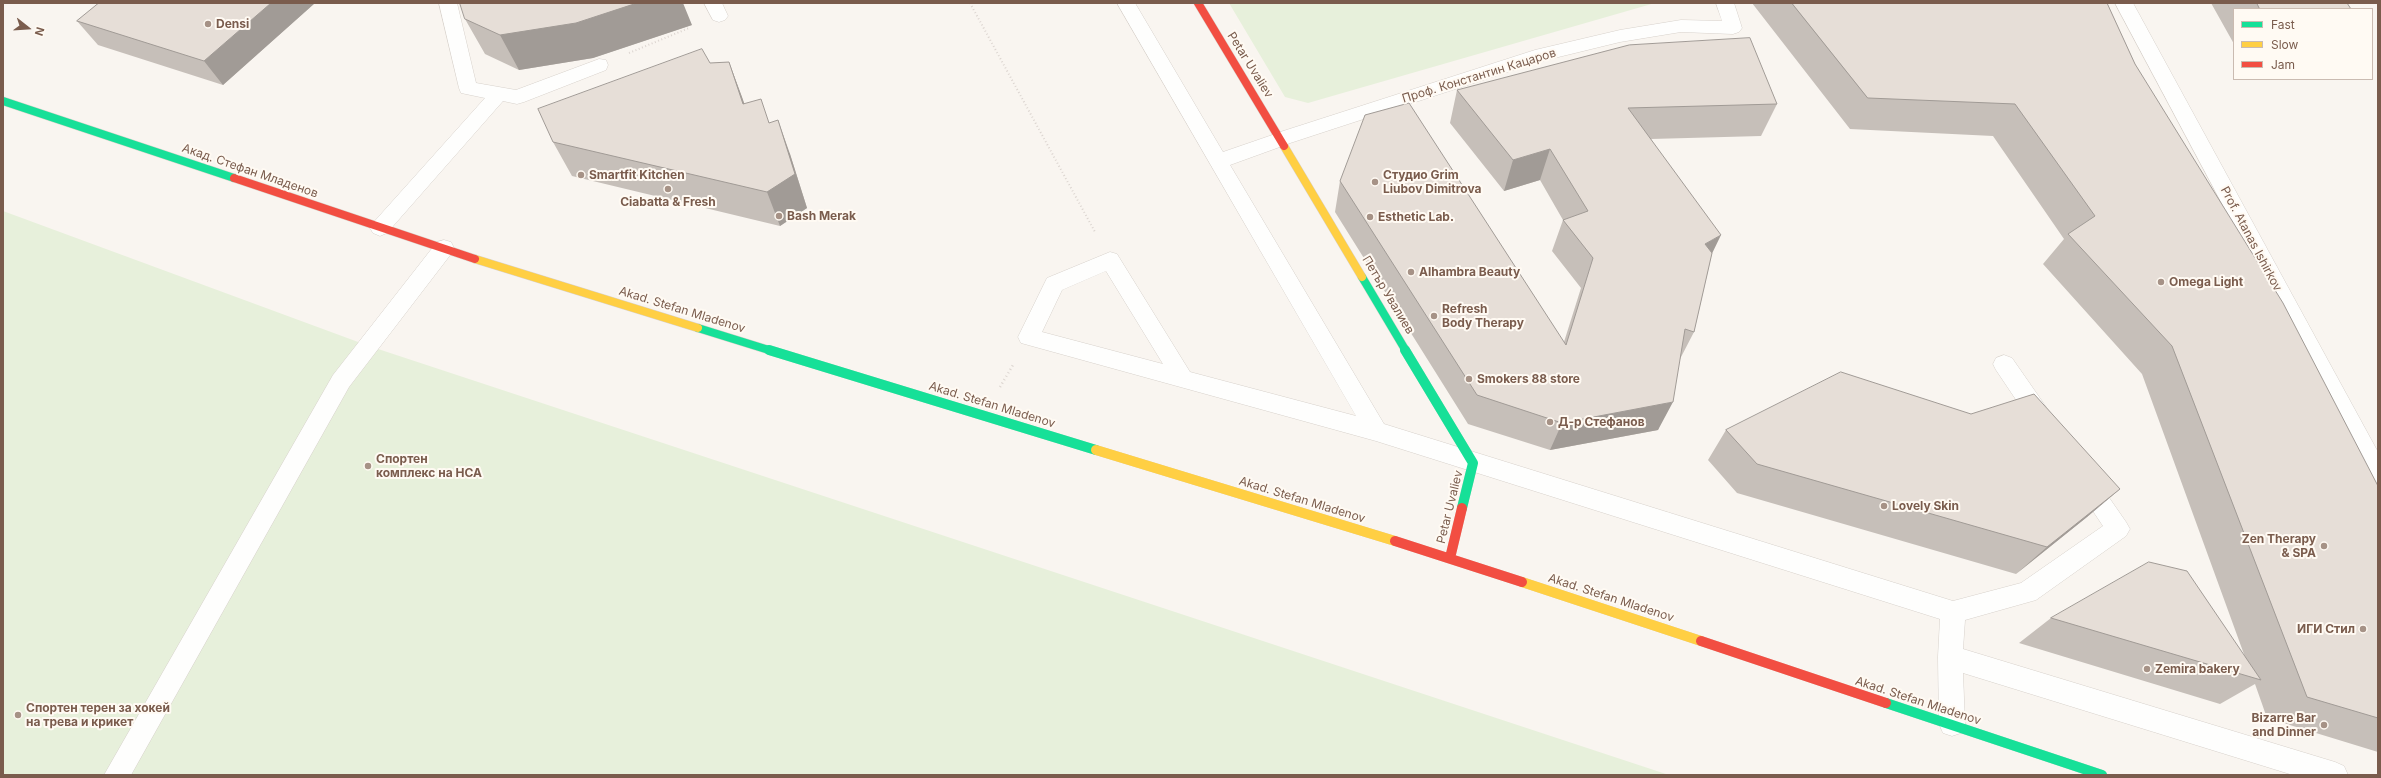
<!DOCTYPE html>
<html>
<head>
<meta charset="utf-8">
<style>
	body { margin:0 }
	#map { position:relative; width:2381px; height:778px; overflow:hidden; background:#f9f5f0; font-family:Inter,sans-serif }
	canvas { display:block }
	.frame { position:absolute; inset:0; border:4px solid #7a5c4d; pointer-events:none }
	.legend { position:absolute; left:2233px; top:8px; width:140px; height:72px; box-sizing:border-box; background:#fffaf3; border:1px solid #cabbb1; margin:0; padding:5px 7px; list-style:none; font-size:12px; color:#7a5c4d }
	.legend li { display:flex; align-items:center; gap:8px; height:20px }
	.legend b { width:20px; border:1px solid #cabbb1 }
	.north { position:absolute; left:8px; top:8px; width:40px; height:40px; -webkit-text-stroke:3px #fffaf3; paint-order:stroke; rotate:107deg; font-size:11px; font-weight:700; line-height:16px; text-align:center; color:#7a5c4d }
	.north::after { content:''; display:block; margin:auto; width:14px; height:18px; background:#7a5c4d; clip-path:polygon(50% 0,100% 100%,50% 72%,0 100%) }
</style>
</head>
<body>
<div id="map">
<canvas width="2381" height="778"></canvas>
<div class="frame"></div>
<ul class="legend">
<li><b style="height:5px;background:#16e098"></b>Fast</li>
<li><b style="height:5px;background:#ffcf43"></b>Slow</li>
<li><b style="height:5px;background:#f24e42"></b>Jam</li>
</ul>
<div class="north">N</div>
</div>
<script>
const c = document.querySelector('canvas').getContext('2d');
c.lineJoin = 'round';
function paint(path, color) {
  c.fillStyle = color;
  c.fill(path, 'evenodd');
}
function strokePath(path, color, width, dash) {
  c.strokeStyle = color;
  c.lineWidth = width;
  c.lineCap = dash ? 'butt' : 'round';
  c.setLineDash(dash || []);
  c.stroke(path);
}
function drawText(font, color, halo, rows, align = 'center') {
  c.font = font + ' Inter,sans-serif';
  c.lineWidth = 4;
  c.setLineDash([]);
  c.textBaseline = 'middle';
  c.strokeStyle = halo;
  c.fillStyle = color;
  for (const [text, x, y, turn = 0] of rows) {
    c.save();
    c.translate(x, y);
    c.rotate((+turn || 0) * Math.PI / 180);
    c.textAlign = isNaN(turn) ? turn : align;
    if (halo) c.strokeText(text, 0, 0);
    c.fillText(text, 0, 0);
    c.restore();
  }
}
paint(new Path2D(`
	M1229 3H1655L1308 103 1285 97Z
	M3 211 369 346 1669 775H3Z`), '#e7f0db');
const lane = new Path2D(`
	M439 3H457L476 83 516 90 599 59 606 60 608 65 606 70 524 102 517 104 503 101 387 233 380 236 373 233 370 228 373 223 485 98 461 93 459 88Z
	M704 3H722L728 16 725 20 719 22 713 20Z
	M1117 3H1135L1223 152 1281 132 1288 134 1291 139 1288 144 1230 165 1384 424 1953 601 2021 583 2103 526 2072 480 2076 473 2084 470 2092 473 2126 522 2130 529 2126 536 2036 600 1965 620 1963 649 2335 762 2344 766 2348 775H2293L1963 673 1965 724 1961 733 1952 736 1943 733 1939 724 1938 657 1940 619 1376 441 1021 343 1018 337 1047 278 1110 252 1117 254 1190 372 1356 416ZM1106 271 1163 364 1042 332 1062 290Z
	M444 240 451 242 454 248 451 254 349 387 131 775H104L333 375 437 242Z
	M2004 355 2012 358 2051 414 2054 421 2051 428 2043 430 2035 428 1996 370 1993 364 1996 358Z`);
const street = new Path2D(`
	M1716 3H1734L1742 28 1739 32 1733 34 1681 32 1620 42 1538 62 1281 146 1274 144 1271 139 1274 134 1535 50 1620 30 1681 20 1722 21Z
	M2115 3H2133L2378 452V484L2370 481Z`);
const fastFar1 = new Path2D(`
	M3 101 234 178
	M1362 277 1406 351
	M698 328 772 351`);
const fast = new Path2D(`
	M769 350 1096 450
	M1405 350 1473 463 1462 508
	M1886 703 2102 775`);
const slowFar1 = new Path2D(`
	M1284 146 1362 277
	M475 259 698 328`);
const slow = new Path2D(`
	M1096 450 1395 541
	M1522 582 1701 641`);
const jamFar1 = new Path2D(`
	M1198 3 1284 146
	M234 178 475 259`);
const jam = new Path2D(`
	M1395 541 1522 582
	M1450 558 1462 508
	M1701 641 1886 703`);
strokePath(lane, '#d7d1cb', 1);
strokePath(street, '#d7d1cb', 1);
strokePath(fastFar1, '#d9d2cb', 9);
strokePath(fast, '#d9d2cb', 10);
strokePath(slowFar1, '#d9d2cb', 9);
strokePath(slow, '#d9d2cb', 10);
strokePath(jamFar1, '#d9d2cb', 9);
strokePath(jam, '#d9d2cb', 10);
strokePath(new Path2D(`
	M970 3 1095 232
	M629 53 689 28`), '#dcd5d0', 2, [1, 2.5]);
strokePath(new Path2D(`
	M1000 387 1013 365`), '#dcd5d0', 2.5, [1, 3]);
paint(lane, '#fefefd');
paint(street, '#fefefd');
strokePath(fastFar1, '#16e098', 8);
strokePath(fast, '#16e098', 10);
strokePath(slowFar1, '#ffcf43', 8);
strokePath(slow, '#ffcf43', 10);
strokePath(jamFar1, '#f24e42', 8);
strokePath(jam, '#f24e42', 10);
paint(new Path2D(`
	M99 3H315L223 85 98 45 77 21Z
	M1752 3H2107L2135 64 2378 486V752L2267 718 2255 684 2220 704 2019 643 2051 618 2245 657 2142 374 2043 264 2064 239 1993 136 1850 129Z
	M2211 3H2347L2351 9H2234V44Z
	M465 19 692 25 593 58 519 70 485 54Z
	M729 62 744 103 770 123 790 154 807 208 780 226 572 176 553 142 710 63Z
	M1457 90 1777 104 1761 136 1651 139 1712 253 1694 332 1680 359 1658 430 1550 450 1468 424 1335 212 1340 181 1564 342 1581 288 1552 251 1563 220 1540 180 1504 191 1450 123Z
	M1726 430 2120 489 2087 517 2016 574 1737 493 1708 460Z`), '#c6bfb9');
paint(new Path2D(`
	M271 3H315L223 85 204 61Z
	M637 3H683L692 25 593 58 519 70 500 35Z
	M729 62 742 97 756 138 743 104Z
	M778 120 790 154 807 208 780 226 767 192Z
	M1550 149 1540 180 1504 191 1513 160Z
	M1721 235 1706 266 1705 244Z
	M1673 402 1658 430 1550 450 1562 423Z
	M2120 489 2087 517 2016 574 2047 547Z`), '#a19b96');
const building = new Path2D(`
	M99 3H271L204 61 77 21Z
	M460 3H637L576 23 500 35 465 19Z
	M1792 3H2107L2135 64 2283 303 2378 486V718L2307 697 2172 346 2068 234 2095 216 2015 104 1868 98Z
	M2257 3H2347L2351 9H2260Z
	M1750 38 1777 104 1628 108 1721 235 1705 244 1712 253 1694 332 1685 329 1673 402 1562 423 1477 395 1340 181 1365 115 1409 103 1566 345 1593 258 1563 220 1588 211 1550 149 1513 160 1457 90 1629 45Z
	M702 49 710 63 729 62 743 104 761 99 769 123 778 120 795 174 767 192 553 142 538 109Z
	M1841 372 1971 414 2034 394 2120 489 2047 547 1757 464 1726 430Z
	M2149 562 2187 571 2261 680 2051 618Z`);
paint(building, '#e6ded7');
strokePath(building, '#a19b96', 1);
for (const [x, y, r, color] of [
	[208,24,4,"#a69286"],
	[581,175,4,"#a69286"],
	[1375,182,4,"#a69286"],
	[668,189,4,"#a69286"],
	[779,216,4,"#a69286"],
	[1370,217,4,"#a69286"],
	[1411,272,4,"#a69286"],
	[2161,282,4,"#a69286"],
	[1434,316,4,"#a69286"],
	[1469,379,4,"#a69286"],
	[1550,422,4,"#a69286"],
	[368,466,4,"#a69286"],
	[1884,506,4,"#a69286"],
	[2324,546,4,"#a69286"],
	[2363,629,4,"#a69286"],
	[2147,669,4,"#a69286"],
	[18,715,4,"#a69286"],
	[2324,725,4,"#a69286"]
]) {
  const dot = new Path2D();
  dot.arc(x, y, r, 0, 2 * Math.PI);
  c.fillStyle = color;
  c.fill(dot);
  strokePath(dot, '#fffaf3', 1.5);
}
drawText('bold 12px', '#7a5c4d', '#fffaf3', [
	["Densi",216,24],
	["Smartfit Kitchen",589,175],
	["Студио Grim",1383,175],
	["Liubov Dimitrova",1383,189],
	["Ciabatta & Fresh",668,202,"center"],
	["Bash Merak",787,216],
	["Esthetic Lab.",1378,217],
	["Alhambra Beauty",1419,272],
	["Omega Light",2169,282],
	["Refresh",1442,309],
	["Body Therapy",1442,323],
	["Smokers 88 store",1477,379],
	["Д-р Стефанов",1558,422],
	["Спортен",376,459],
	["комплекс на НСА",376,473],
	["Lovely Skin",1892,506],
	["Zen Therapy",2316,539,"right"],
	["& SPA",2316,553,"right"],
	["ИГИ Стил",2355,629,"right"],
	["Zemira bakery",2155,669],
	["Спортен терен за хокей",26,708],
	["на трева и крикет",26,722],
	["Bizarre Bar",2316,718,"right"],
	["and Dinner",2316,732,"right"]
], 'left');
drawText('12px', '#7a5c4d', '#fffaf3', [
	["Petar Uvaliev",1250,65,58],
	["Проф. Константин Кацаров",1479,76,-17],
	["Акад. Стефан Младенов",250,171,19],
	["Prof. Atanas Ishirkov",2251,239,62],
	["Петър Увалиев",1388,295,59],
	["Akad. Stefan Mladenov",682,310,17],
	["Akad. Stefan Mladenov",992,405,17],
	["Akad. Stefan Mladenov",1302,500,17],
	["Petar Uvaliev",1450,507,-76],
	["Akad. Stefan Mladenov",1611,598,18],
	["Akad. Stefan Mladenov",1918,701,18]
]);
</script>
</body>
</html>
